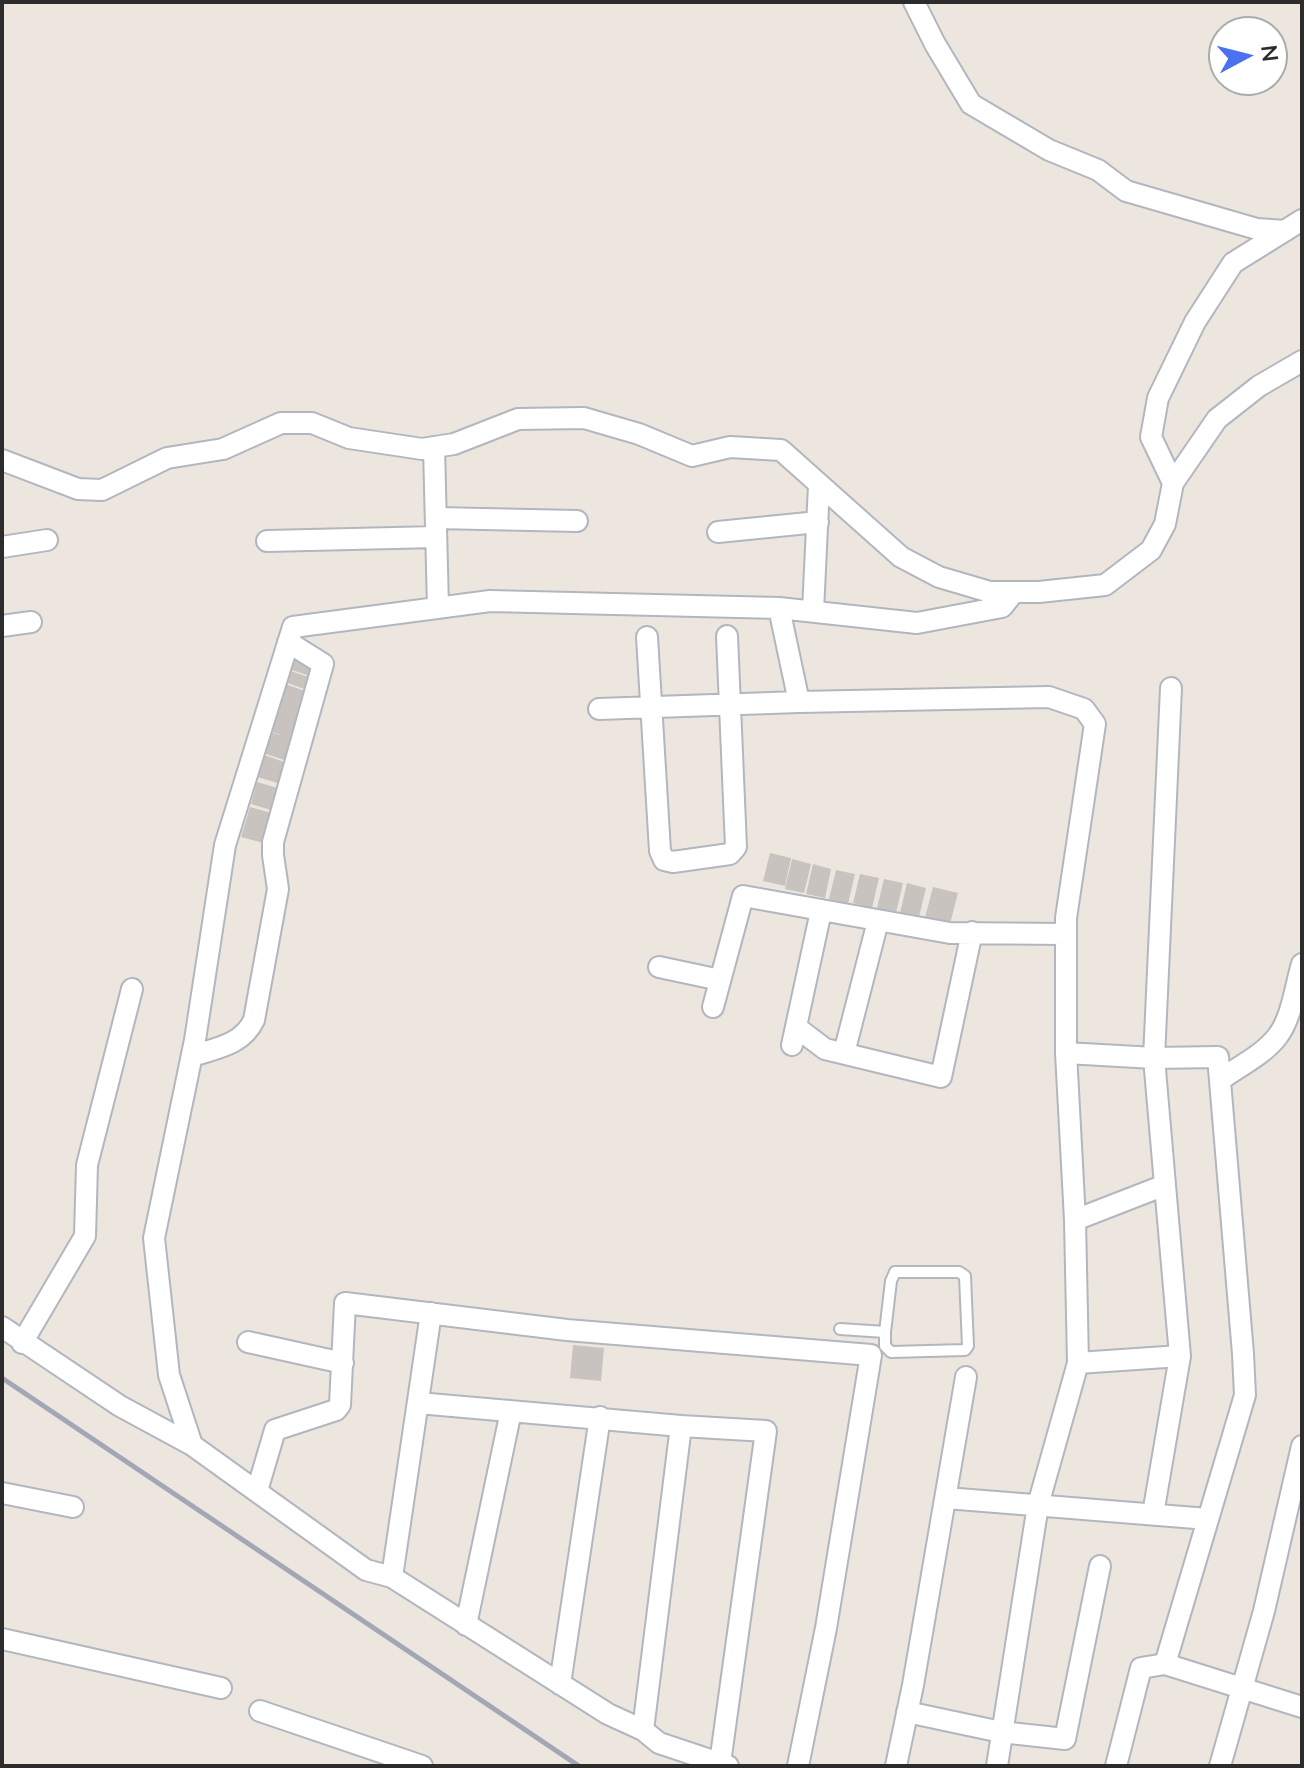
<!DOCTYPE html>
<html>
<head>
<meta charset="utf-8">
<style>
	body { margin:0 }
	#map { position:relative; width:1304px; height:1768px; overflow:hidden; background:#ede6df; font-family:Mulish,sans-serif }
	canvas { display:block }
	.frame { position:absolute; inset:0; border:4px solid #2c2c2c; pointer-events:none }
	.north { position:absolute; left:1208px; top:16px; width:80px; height:80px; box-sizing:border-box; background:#fff; border:2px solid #ababab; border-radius:50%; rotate:83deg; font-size:22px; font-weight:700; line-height:32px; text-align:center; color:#2c2c2c }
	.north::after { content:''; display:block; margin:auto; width:28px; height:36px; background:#4971f0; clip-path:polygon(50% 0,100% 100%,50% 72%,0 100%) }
</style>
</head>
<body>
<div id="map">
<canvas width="1304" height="1768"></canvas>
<div class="frame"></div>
<div class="north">N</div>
</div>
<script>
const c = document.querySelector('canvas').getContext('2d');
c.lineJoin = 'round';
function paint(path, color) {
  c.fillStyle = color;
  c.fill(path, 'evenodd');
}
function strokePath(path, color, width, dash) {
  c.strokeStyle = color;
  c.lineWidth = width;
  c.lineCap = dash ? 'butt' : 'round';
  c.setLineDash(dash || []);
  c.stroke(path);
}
paint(new Path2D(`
	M294 657 318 662 313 677 289 669Z
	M288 670 311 678 307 690 285 682Z
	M285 684 308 692 287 761 263 753 270 732 283 736 270 731Z
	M264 755 287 763 281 784 257 777Z
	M257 782 281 789 274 811 251 804Z
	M250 807 275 814 267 844 241 837Z
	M770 853 791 858 785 886 763 881Z
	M792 859 811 864 804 893 785 889Z
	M813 864 831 869 825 898 806 894Z
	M836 870 855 874 848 904 829 899Z
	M860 874 879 878 872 908 853 903Z
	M884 879 903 883 896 913 877 908Z
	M907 883 926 888 919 917 900 913Z
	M933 887 958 893 950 924 925 918Z
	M573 1345 604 1348 601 1381 570 1378Z`), '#c8c3be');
const service = new Path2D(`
	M840 1329 885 1332V1346L891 1352 965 1350 968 1346 965 1276 959 1272H895L891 1281 885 1332`);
const minor = new Path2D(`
	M914 2 935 44 971 104 1049 150 1098 170 1126 191 1257 229 1285 231
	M434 447 438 608
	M2 460 78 489 102 490 167 458 223 449 281 423H312L349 438 422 449 454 444 518 419 584 418 639 434 692 456 730 447 781 450 901 557 939 577 990 592H1039L1105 585 1151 550 1165 524 1173 483 1151 437 1158 398 1195 322 1233 263 1302 220
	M1173 483 1217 419 1259 386 1302 361
	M436 518 577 521
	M718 532 818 522
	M267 541 436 537
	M2 547 47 540
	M779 608 799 702 1049 697 1084 709 1095 724 1066 918V1053L1154 1058 1218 1057 1243 1354 1245 1395 1165 1664 1302 1707
	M813 611 819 485
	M2 626 31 622
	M647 637 660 851 664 860 673 862 730 854 736 847 727 636
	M599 709 799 702
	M659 967 720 980
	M713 1007 743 896 950 933 1066 934
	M796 1027 825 1049 941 1077 972 932
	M792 1045 821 911
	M844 1053 878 921
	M1066 1053 1075 1220
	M192 1056C217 1048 242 1045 254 1020L278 889 273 855V842L323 664 288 642
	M1220 1080C1238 1067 1263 1055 1277 1037 1292 1018 1295 987 1302 964
	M2 1327 120 1406 192 1445 366 1570 392 1577 608 1714 643 1730 659 1743 728 1766
	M248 1342 343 1363
	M22 1343 85 1236 87 1165 132 989
	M1078 1363 1180 1356 1165 1185
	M418 1403 681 1426 643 1730
	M681 1426 766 1431 720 1763
	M192 1445 169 1375 154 1238 195 1040 225 845 293 627 490 601 779 608 917 623 1002 607 1014 592
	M257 1491 275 1430 336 1410 340 1405 345 1303 567 1330 871 1355 826 1628 798 1766
	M2 1493 73 1507
	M946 1498 1208 1519
	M1153 1514 1180 1356
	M392 1577 431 1313
	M466 1625 511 1411
	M2 1639 221 1688
	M560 1684 600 1417
	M260 1711 422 1766
	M907 1712 1001 1732 1065 1739 1100 1566
	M896 1766 913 1685 966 1377
	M997 1766 1038 1505 1078 1363 1075 1220 1165 1185 1154 1058 1171 688
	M1116 1766 1141 1668 1165 1664
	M1220 1766 1264 1611 1302 1446`);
strokePath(service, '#b2b6be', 14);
strokePath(minor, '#b2b6be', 24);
strokePath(service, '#fff', 10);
strokePath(minor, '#fff', 20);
strokePath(new Path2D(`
	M2 1378 579 1766`), '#a2a6b5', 5);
</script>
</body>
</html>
